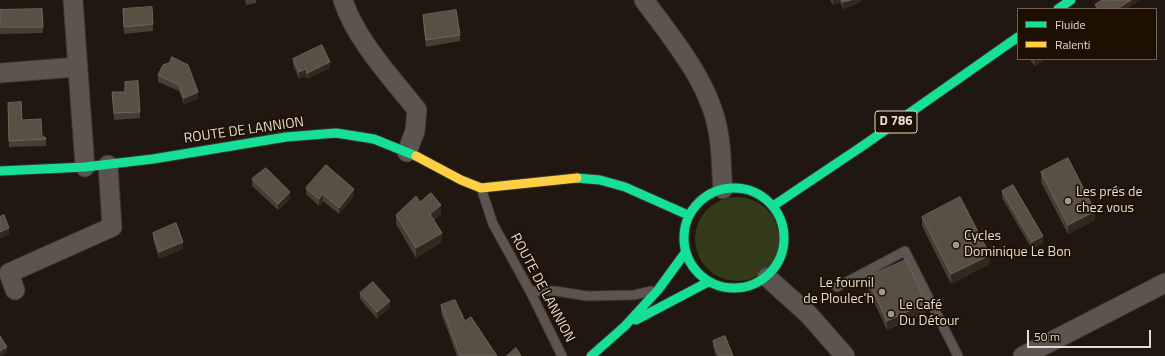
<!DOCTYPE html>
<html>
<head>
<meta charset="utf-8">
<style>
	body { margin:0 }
	#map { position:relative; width:1165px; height:356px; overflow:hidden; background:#201810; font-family:"Titillium Web",sans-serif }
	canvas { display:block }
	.legend { position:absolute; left:1017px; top:8px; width:140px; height:52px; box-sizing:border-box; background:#1d0f02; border:1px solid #6d6155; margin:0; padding:5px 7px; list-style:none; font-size:12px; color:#e5dbd2 }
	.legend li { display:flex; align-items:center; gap:8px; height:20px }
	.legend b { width:20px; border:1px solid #6d6155 }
	.scale { position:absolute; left:1027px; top:330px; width:124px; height:18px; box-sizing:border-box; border:2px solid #e5dbd2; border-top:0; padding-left:5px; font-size:12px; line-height:14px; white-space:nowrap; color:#e5dbd2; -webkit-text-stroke:3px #1d0f02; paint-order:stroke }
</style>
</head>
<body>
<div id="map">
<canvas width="1165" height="356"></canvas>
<ul class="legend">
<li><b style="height:5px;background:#16e098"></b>Fluide</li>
<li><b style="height:5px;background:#ffcf43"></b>Ralenti</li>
</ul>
<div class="scale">50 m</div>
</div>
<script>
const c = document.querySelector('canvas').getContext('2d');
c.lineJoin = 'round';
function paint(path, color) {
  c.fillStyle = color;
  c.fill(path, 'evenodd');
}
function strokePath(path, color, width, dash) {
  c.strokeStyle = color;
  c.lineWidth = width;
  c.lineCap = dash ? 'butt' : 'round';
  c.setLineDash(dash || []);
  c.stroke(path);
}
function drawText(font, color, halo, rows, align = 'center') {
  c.font = font + ' "Titillium Web",sans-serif';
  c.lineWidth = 3.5;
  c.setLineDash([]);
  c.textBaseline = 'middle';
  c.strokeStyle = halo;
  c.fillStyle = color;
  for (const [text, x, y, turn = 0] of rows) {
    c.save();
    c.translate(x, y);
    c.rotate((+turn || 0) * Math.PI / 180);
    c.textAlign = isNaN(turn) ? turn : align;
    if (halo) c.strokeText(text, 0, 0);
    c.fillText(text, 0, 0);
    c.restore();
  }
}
paint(new Path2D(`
	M695 239a42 42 0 1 1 84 0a42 42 0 1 1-84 0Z`), '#333b1a');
const lane = new Path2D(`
	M481 188 493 224 530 291 562 356
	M837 287 905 251 958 356
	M530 291H555L587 296 634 295 651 291`);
const street = new Path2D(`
	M73 0 85 167
	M343 0C355 39 392 78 417 110L415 131 407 152
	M644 0C672 38 710 83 718 131 722 150 721 170 723 189
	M0 73 78 67
	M767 277 809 315 845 356
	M15 290 9 273 112 227 108 165
	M1023 356 1165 283`);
const fast = new Path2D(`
	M1058 9 1071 0
	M0 171 85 167 153 159 286 137 336 133 374 139 416 156
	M577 178 600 180 625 187 688 215
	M684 238a50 50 0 1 1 100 0a50 50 0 1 1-100 0Z
	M773 206 864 145 1018 37
	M636 320 708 282
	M591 356 625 326 658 290 685 253`);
const slow = new Path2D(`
	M416 156 461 180 481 188 577 178`);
strokePath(lane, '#3a332e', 11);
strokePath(street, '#3a332e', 21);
strokePath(fast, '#3a332e', 11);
strokePath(slow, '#3a332e', 11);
strokePath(lane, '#5c554f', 9);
strokePath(street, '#5c554f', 19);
strokePath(fast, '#16e098', 9);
strokePath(slow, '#ffcf43', 9);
paint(new Path2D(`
	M245 0H256V3L246 5Z
	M830 0H862V1L849 7 843 9 840 2 833 5Z
	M42 9 43 33 0 34V10Z
	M123 9 153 24V31L124 34Z
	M423 15 460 35V41L426 47 423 22Z
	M293 59 330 68 307 79 306 76 299 79 293 65Z
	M1029 59H1046L1035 66Z
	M158 75 198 92V99L184 104 179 91 158 82Z
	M125 82 140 112V118L114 120 112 92H125Z
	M8 103 22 120 42 136 46 138V146L9 147Z
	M1041 172 1095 220 1068 234 1041 182Z
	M252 179 290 199 278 210 252 186Z
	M306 188 354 196 339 214 323 201 319 206 306 194Z
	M1002 191 1043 243 1032 249 1002 198Z
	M420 202 441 214 434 220 442 242 416 258 396 224V215Z
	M922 217 990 264 951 284 922 226Z
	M153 233 183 249 159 259 153 239Z
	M867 277 926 313 887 330 867 287Z
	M360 293 390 307 377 319 360 299Z
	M441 305 465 321 497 356H457L441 313Z
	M713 341 733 356H716L713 347Z`), '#483f33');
paint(new Path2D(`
	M833 0H840V2L833 5Z
	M851 0H862V1L849 7 843 9V2Z
	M1131 0H1141L1127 9H1117Z
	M1036 59H1046L1035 66V60Z
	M330 62V68L307 79V73Z
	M306 69V76L299 79V72Z
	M198 92V99L184 104V98Z
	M354 189V196L339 214V208Z
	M290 192V199L278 210V204Z
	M323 194V201L319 206V199Z
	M441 205V214L430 223V214Z
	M1095 211V220L1068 234V225Z
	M9 228V235L0 239V232Z
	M442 233V242L416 258V248Z
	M1043 236V243L1032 249V242Z
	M183 242V249L159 259V252Z
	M990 255V264L951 284V274Z
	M390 301V307L377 319V312Z
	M926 303V313L887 330V321Z
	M7 347V353L2 356H0V351Z`), '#31281e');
const building = new Path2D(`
	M842 0H851L843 2Z
	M1102 0H1131L1117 9H1098L1095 5Z
	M152 7 153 24 124 27 123 9Z
	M42 9 43 27H0V10Z
	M456 10 460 35 426 40 423 15Z
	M322 45 330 62 307 73 306 69 299 72 293 59Z
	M172 57 188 65 198 92 184 98 179 85 158 75 163 65 169 63Z
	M138 81 140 112 114 113 112 92H125V82Z
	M21 102 22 120 41 119 42 136 46 138V139L9 141 8 103Z
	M1068 158 1095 211 1068 225 1041 172Z
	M326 165 354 189 339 208 323 194 319 199 306 188Z
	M266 168 290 192 278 204 252 179Z
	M1013 185 1043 236 1032 242 1002 191Z
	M431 193 441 205 430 214 442 233 416 248 396 215 416 196 420 202Z
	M960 197 990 255 951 274 922 217Z
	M4 215 9 228 0 232V217Z
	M176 223 183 242 159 252 153 233Z
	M906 260 926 303 887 321 867 277Z
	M373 282 390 301 377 312 360 293Z
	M455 300 465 321 471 317 497 356H460L441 305Z
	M0 336 7 347 0 351Z
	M725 336 733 356H719L713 341Z
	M516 348 521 356H507Z`);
paint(building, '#595044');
strokePath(building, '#6f655a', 1);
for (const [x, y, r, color] of [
	[1068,201,4,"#a0978e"],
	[956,245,4,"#a0978e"],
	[882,292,4,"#a0978e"],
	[891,314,4,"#a0978e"]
]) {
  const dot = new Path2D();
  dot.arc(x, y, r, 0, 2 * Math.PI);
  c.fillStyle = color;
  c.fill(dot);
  strokePath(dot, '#1d0f02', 1.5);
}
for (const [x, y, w] of [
	[896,122,42]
]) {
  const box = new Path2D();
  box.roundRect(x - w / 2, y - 11, w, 22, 3);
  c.fillStyle = '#1d0f02';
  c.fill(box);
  strokePath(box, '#e5dbd2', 1);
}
drawText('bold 13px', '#e5dbd2', null, [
	["D 786",896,122]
]);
drawText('14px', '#e5dbd2', '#1d0f02', [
	["ROUTE DE LANNION",244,131,-8],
	["ROUTE DE LANNION",542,288,62]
]);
drawText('14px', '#e5dbd2', '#1d0f02', [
	["Les prés de",1076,193],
	["chez vous",1076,209],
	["Cycles",964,237],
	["Dominique Le Bon",964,253],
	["Le fournil",874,284,"right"],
	["de Ploulec'h",874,300,"right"],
	["Le Café",899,306],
	["Du Détour",899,322]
], 'left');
</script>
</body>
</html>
